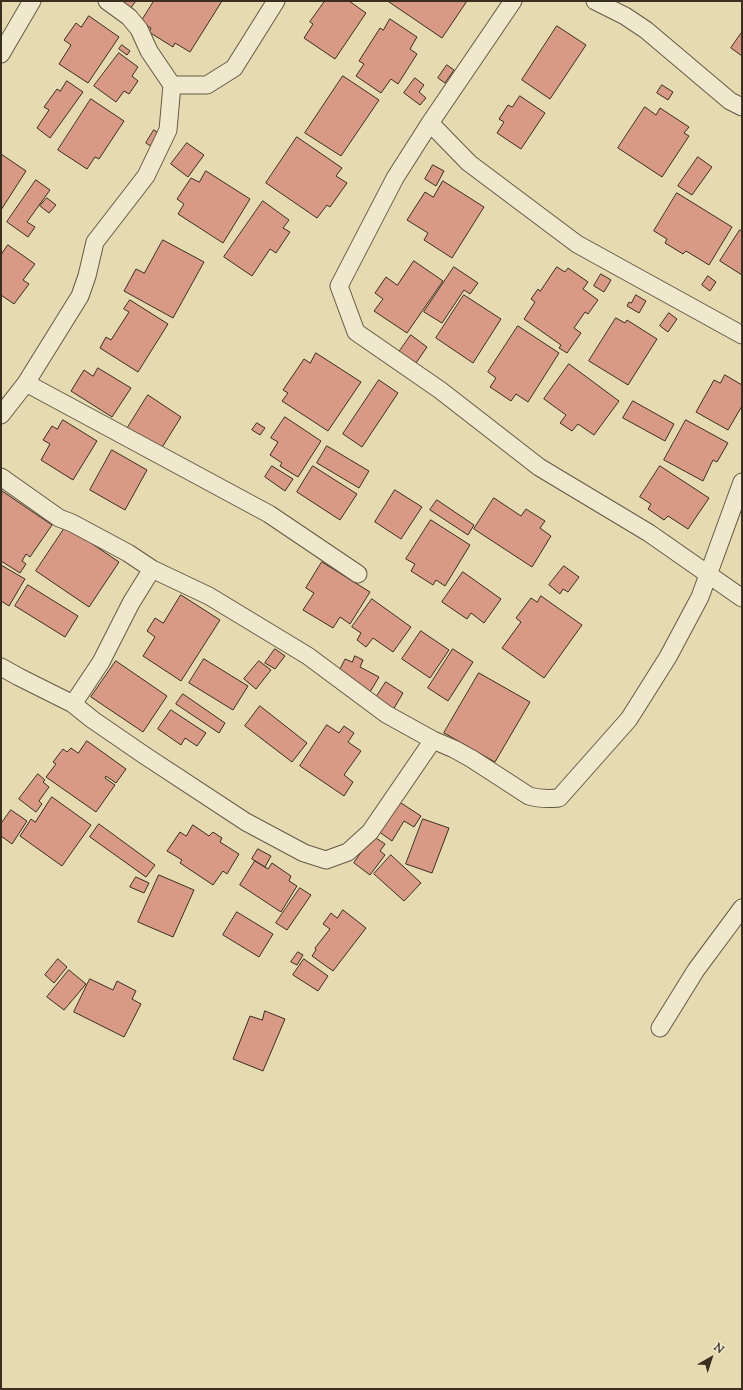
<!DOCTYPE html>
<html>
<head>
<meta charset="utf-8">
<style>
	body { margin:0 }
	#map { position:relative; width:743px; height:1390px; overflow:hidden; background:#e6dbb0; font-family:"Sorts Mill Goudy",serif }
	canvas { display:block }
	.frame { position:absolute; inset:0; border:2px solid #3a2e21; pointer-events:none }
	.north { position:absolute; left:691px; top:1338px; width:40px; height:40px; -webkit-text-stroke:3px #efe8cc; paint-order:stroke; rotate:39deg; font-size:11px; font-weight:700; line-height:16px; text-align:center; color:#3a2e21 }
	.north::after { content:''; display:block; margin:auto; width:14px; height:18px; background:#3a2e21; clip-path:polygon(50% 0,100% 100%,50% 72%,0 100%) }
</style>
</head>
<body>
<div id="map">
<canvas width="743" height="1390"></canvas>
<div class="frame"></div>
<div class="north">N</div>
</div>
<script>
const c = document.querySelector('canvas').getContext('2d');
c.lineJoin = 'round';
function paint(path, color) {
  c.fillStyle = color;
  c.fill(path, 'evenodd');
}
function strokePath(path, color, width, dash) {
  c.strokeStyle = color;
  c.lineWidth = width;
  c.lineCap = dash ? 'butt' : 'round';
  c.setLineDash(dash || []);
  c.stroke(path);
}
const building = new Path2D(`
	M117 1H136L129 10Z
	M154 1H222L190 52 175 43 173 47 149 32 151 28 141 22Z
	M325 1H349L366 13 335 59 304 38 313 24 310 22Z
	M390 1H467L442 38 389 2Z
	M89 16 119 37 88 83 59 64 71 45 64 40 76 23 81 27Z
	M390 19 417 37 410 49 417 54 398 84 391 79 381 93 356 76 364 64 359 61 380 28 383 30Z
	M557 26 586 45 550 99 522 80Z
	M742 32V56L731 48Z
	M122 45 130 51 127 55 119 49Z
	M119 53 138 67 132 76 138 81 129 94 124 91 116 102 94 86Z
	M447 65 454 70 445 83 438 78Z
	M343 76 379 100 341 156 305 133Z
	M415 78 424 85 419 92 426 98 420 105 404 93Z
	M67 81 83 92 50 138 37 128 49 110 44 107 57 89 60 91Z
	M662 85 673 92 668 100 657 93Z
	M520 96 545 113 521 149 497 133 504 122 499 119 508 105 512 107Z
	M91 99 124 121 99 159 95 157 87 169 58 150Z
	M645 107 656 115 660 108 689 127 684 133 689 136 662 177 618 148Z
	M154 130 160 134 152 147 146 143Z
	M297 137 342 168 336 176 347 183 330 207 327 205 317 218 266 183Z
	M187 143 204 155 188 177 171 164Z
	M1 154 26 171 1 210Z
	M698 157 712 167 692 195 678 186Z
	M433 165 444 171 436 186 425 179Z
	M206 171 250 199 223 243 178 214 184 204 177 199 191 178 199 182Z
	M36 180 50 190 27 222 35 227 28 237 7 222Z
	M443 181 484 207 452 258 424 240 428 233 407 220 425 192 433 197Z
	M677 193 732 227 709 265 686 251 683 254 665 243 667 239 654 231Z
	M47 198 56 205 49 213 40 206Z
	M263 201 289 220 283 228 290 232 276 253 270 249 252 276 224 257Z
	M740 230 742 231V275L720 261Z
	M163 240 204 262 173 318 124 291 136 269 144 273Z
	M8 245 35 264 23 280 29 284 14 304 1 295V255Z
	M414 261 443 281 407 333 374 311 383 299 375 293 386 277 397 285Z
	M454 267 478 283 470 294 464 290 442 323 424 312Z
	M557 267 565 272 568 268 588 282 583 289 598 300 588 314 585 312 574 328 581 333 567 353 559 348 561 345 524 319 535 302 531 299 538 289 540 291Z
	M601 274 611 280 604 292 594 286Z
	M708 276 716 282 710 291 702 285Z
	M464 295 501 319 473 363 436 338Z
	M636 295 646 301 639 313 627 306 629 302 631 303Z
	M130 300 168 324 138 372 100 348 106 337 111 340 129 312 124 309Z
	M669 313 677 319 668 332 660 326Z
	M616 318 625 323 627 320 657 339 628 385 589 361Z
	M518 326 559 353 528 402 516 394 511 401 490 387 496 378 488 372Z
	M411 335 427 347 416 363 399 352Z
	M316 353 361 382 328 431 282 401 288 393 283 390 304 359 310 363Z
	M569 364 619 401 594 435 578 424 572 431 560 423 566 415 544 399Z
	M98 368 131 388 112 417 71 391 84 370 93 376Z
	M725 375 742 385V406L728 430 696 412 714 380 720 383Z
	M379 380 398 393 362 447 343 434Z
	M148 395 181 417 161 449 125 432Z
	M633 401 674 424 665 441 623 418Z
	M285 417 321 441 298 477 280 466 282 463 270 455 278 442 271 438Z
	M63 420 97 441 73 480 41 460 50 444 43 440 52 426 57 429Z
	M686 420 728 443 717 462 713 460 703 481 664 460Z
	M257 423 265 428 260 435 252 430Z
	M327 446 369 471 359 488 317 463Z
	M112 450 147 470 125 510 90 490Z
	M272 466 293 479 285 491 265 477Z
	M313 466 357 494 340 520 297 492Z
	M660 466 709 498 688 529 668 516 664 520 648 509 651 504 640 497Z
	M395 490 422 507 401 539 375 522Z
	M2 491 52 525 30 557 26 554 22 561 26 564 20 573 1 561Z
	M494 498 521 516 526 509 545 521 540 528 551 536 532 567 474 529Z
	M437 500 474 525 468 535 430 510Z
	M431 520 470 545 445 586 436 580 433 585 411 571 415 564 406 559Z
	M66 526 119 562 89 607 36 571Z
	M322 562 370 592 350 624 340 617 333 628 303 610 314 593 306 588Z
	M1 565 25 579 9 606 1 601Z
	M564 566 579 577 568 592 563 589 560 594 549 585Z
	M463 572 501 599 484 623 471 613 467 619 442 602Z
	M28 585 78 616 65 637 15 606Z
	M181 595 220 620 181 681 143 656 155 637 147 631 155 618 163 623Z
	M541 596 582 625 544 678 502 648 521 622 516 618 531 598 537 602Z
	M372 599 411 627 393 652 373 638 366 647 357 640 361 633 352 627Z
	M421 631 449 650 430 678 402 659Z
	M275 649 285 656 275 669 265 663Z
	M453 649 473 662 448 701 428 688Z
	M355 656 363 660 360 667 379 677 370 692 337 675 345 659 352 662Z
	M204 659 248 686 233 710 189 683Z
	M116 661 167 696 143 732 91 697Z
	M259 661 271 670 256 689 244 679Z
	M479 673 530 702 495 762 444 733Z
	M386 682 403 693 393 710 375 699Z
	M183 694 225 723 219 733 176 704Z
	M260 706 307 743 292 762 245 726Z
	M171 710 206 733 197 746 185 738 181 745 158 729Z
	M327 725 339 733 344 726 354 733 348 742 361 751 344 775 353 782 344 796 300 766Z
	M87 741 126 769 116 783 106 776 105 778 115 785 96 812 46 777 56 764 53 762 63 749 67 752 71 748 78 753Z
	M38 774 45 780 43 782 49 787 39 801 42 804 36 812 19 799Z
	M52 797 91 825 62 866 20 836 31 819 35 822Z
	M398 801 421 816 414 827 404 821 392 841 378 831Z
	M11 810 27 821 12 844 1 836V824Z
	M423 819 449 828 432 873 406 864Z
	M99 824 155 865 146 877 90 837Z
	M193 825 209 836 213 832 222 838 220 842 239 854 227 874 223 871 213 885 180 863 182 860 167 851 180 832 186 836Z
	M373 836 385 844 380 851 385 855 370 875 354 863Z
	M258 849 271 856 265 867 252 859Z
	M391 855 421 883 404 901 374 874Z
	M255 861 268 869 272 863 291 876 289 881 297 886 281 912 240 885Z
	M159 875 194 890 173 937 138 922Z
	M136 877 149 883 144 893 130 887Z
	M300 888 311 895 287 930 276 923Z
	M343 910 366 928 333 971 312 956 316 950 315 948 330 929 323 924 331 913 337 918Z
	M237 912 273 934 259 957 223 935Z
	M298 952 303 955 297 965 291 962Z
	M58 959 67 967 54 983 45 975Z
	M304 959 328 976 318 991 293 975Z
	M69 970 86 984 64 1010 47 997Z
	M90 979 113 990 117 981 136 991 132 999 141 1004 124 1037 74 1012Z
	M265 1011 285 1019 263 1071 233 1059 250 1016 262 1020Z`);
paint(building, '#d89985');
strokePath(building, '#3a2e21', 1);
const street = new Path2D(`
	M513 1 430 123 395 178 339 286 356 332 440 390 539 467 649 533 742 598
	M595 1 625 16 646 30 730 101 742 107
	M1 54 32 1
	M172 85H207L234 68 276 1
	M430 123 469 163 577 244 742 335
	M26 383 269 514 358 574
	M1 415 26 383 80 296 87 276 95 242 146 176 168 130 172 85 149 51 139 29 129 17 107 1
	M1 477 59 518 72 523 128 553 152 569 209 596 308 656 386 714 433 740 454 749 472 759 529 796C539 799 548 799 559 798L629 719 668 657 700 597 742 482
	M1 667 19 677 73 704 93 720 144 755 246 822 304 853 326 860 348 852 370 832 433 740
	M73 704 101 662 131 603 152 569
	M660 1028 696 970 742 908`);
strokePath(street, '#655945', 19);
strokePath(street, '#efe8cc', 17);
</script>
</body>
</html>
